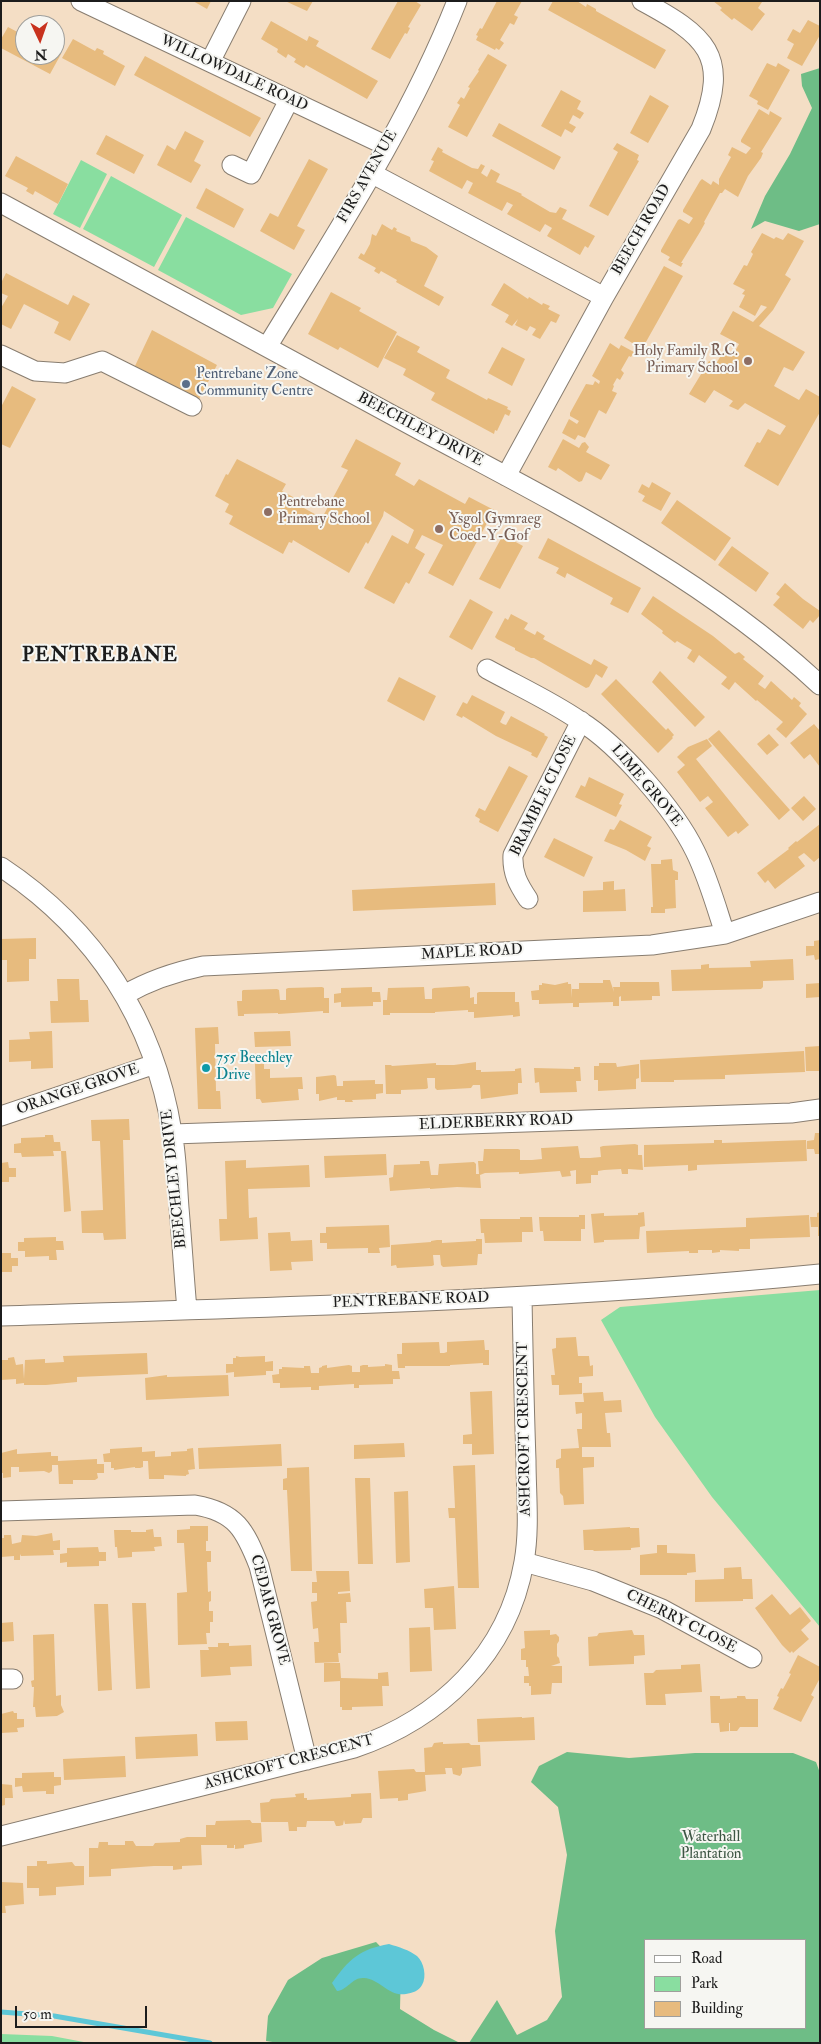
<!DOCTYPE html>
<html>
<head>
<meta charset="utf-8">
<style>
	body { margin:0 }
	#map { position:relative; width:821px; height:2044px; overflow:hidden; background:#f4dec5; font-family:"IM FELL Double Pica",serif }
	canvas { display:block }
	.frame { position:absolute; inset:0; border:2px solid #1c1c1c; pointer-events:none }
	.legend { position:absolute; left:644px; top:1939px; width:162px; height:90px; box-sizing:border-box; background:#f6f6f2; border:1px solid #9f9f9c; margin:0; padding:6px 9px; list-style:none; font-size:15px; color:#1c1c1c }
	.legend li { display:flex; align-items:center; gap:10px; height:25px }
	.legend b { width:25px; border:1px solid #9f9f9c }
	.north { position:absolute; left:15px; top:15px; width:50px; height:50px; box-sizing:border-box; background:#f6f6f2; border:1px solid #9f9f9c; border-radius:50%; rotate:177deg; font-size:14px; font-weight:700; line-height:20px; text-align:center; color:#1c1c1c }
	.north::after { content:''; display:block; margin:auto; width:18px; height:22px; background:#c8321e; clip-path:polygon(50% 0,100% 100%,50% 72%,0 100%) }
	.scale { position:absolute; left:15px; top:2006px; width:132px; height:22px; box-sizing:border-box; border:2px solid #1c1c1c; border-top:0; padding-left:6px; font-size:15px; line-height:18px; white-space:nowrap; color:#1c1c1c; -webkit-text-stroke:4px #f6f6f2; paint-order:stroke }
</style>
</head>
<body>
<div id="map">
<canvas width="821" height="2044"></canvas>
<div class="frame"></div>
<ul class="legend">
<li><b style="height:6px;background:#fff"></b>Road</li>
<li><b style="height:14px;background:#89dea0"></b>Park</li>
<li><b style="height:14px;background:#e7bb7e"></b>Building</li>
</ul>
<div class="north">N</div>
<div class="scale">50 m</div>
</div>
<script>
const c = document.querySelector('canvas').getContext('2d');
c.lineJoin = 'round';
function paint(path, color) {
  c.fillStyle = color;
  c.fill(path, 'evenodd');
}
function strokePath(path, color, width, dash) {
  c.strokeStyle = color;
  c.lineWidth = width;
  c.lineCap = dash ? 'butt' : 'round';
  c.setLineDash(dash || []);
  c.stroke(path);
}
function drawText(font, color, halo, rows, align = 'center') {
  c.font = font + ' "IM FELL Double Pica",serif';
  c.lineWidth = 4;
  c.setLineDash([]);
  c.textBaseline = 'middle';
  c.strokeStyle = halo;
  c.fillStyle = color;
  for (const [text, x, y, turn = 0] of rows) {
    c.save();
    c.translate(x, y);
    c.rotate((+turn || 0) * Math.PI / 180);
    c.textAlign = isNaN(turn) ? turn : align;
    if (halo) c.strokeText(text, 0, 0);
    c.fillText(text, 0, 0);
    c.restore();
  }
}
paint(new Path2D(`
	M81 160 107 174 80 228 53 214Z
	M111 176 182 215 154 267 83 229Z
	M186 217 292 274 273 308 241 315 158 270Z
	M820 1290V1627L712 1497 655 1417 601 1320 620 1307Z
	M1 2034 52 2036 89 2043H1Z`), '#89dea0');
paint(new Path2D(`
	M820 68V224L799 231 765 221 751 229 765 196 790 154 812 108 802 86 801 74Z
	M567 1752 629 1758 695 1753H793L816 1762 820 1773V2043H469L497 2000 517 2035 547 2020 562 1997 555 1931 567 1855 558 1807 531 1782 539 1766ZM645 1940H805V2028H645Z
	M376 1942 401 1968 400 2009 434 2030 460 2043H279L266 2041 268 2016 288 1980 322 1958Z`), '#6ebd86');
paint(new Path2D(`
	M389 1944C399 1947 409 1950 417 1956 424 1962 427 1977 422 1985 419 1991 412 1993 406 1994 389 1997 380 1979 364 1978 352 1977 348 1990 337 1991L332 1983C349 1959 360 1949 389 1944Z`), '#5dc7d7');
strokePath(new Path2D(`
	M1 2012 54 2016 210 2043`), '#5dc7d7', 5);
paint(new Path2D(`
	M193 1H211L207 9Z
	M285 1H313L307 11Z
	M398 1H415L421 5 408 27 410 28 407 34 405 33 390 59 371 49Z
	M497 1H522L514 15 518 17 514 25 510 23 500 40 504 43 499 50 496 48 495 50 476 40 478 36 476 35 480 28 482 29Z
	M553 1H577L586 7 587 4 596 9V11L666 50 655 69 548 10Z
	M713 1H760L762 2 758 8 765 14 752 31 734 18 732 20 720 10 722 8Z
	M808 20 820 26V35L802 66 787 58 794 44 787 40 793 29 800 33Z
	M271 21 307 41 309 36 319 41 316 46 378 81 367 99 306 65 304 68 294 62 296 59 288 54 286 58 277 52 278 49 261 39Z
	M8 27 25 36V55H55V51L61 54 50 74 1 48V39Z
	M73 39 95 51 97 48 104 51 103 54 125 66 115 86 62 58Z
	M488 54 507 65 467 137 448 127 460 105 457 103 461 97 464 99 470 88 468 87 479 71 478 70Z
	M145 56 261 118 250 137 134 75Z
	M767 63 776 67 778 63 790 70 768 110 757 104 758 101 749 96Z
	M561 90 581 101 577 109 584 113 580 119 573 115 569 123 576 127 572 133 565 129 561 137 541 126Z
	M650 95 669 106 648 143 630 133Z
	M759 109 769 115 770 111 782 118 761 152 763 153 761 158 748 176 738 197 725 189 722 193H720L704 222 705 223 700 232 681 263H683L681 267 668 260 670 257 661 252V250L678 220 680 219 689 224 693 218 683 212V210L700 181 702 179 711 185 713 181 719 185V179L731 157 728 155 732 147 746 154 751 148 741 142V140Z
	M499 123 561 157 554 170 492 136Z
	M185 131 204 141 194 161 201 165 191 183 157 165 167 145 175 150Z
	M106 135 144 155 134 174 96 154Z
	M617 143 639 155 637 160 639 161 608 216 589 206 618 152 613 149Z
	M438 147 443 150 442 152 472 168 478 169 481 164 485 166 481 173 487 177 491 169 500 174 496 182 522 194 521 195 550 212 556 213 560 207 567 210 562 219 595 236 588 248 585 246 580 255 547 236 552 228 545 224 540 232 507 214 513 205 507 202 502 211 468 193 473 183 467 180 462 189 429 171 434 161 431 160Z
	M16 156 68 184 58 204 35 191 33 195 26 191 28 188 5 176Z
	M309 159 328 169 297 226 305 230 294 250 260 231 270 213 278 217Z
	M206 188 244 209 234 228 196 208Z
	M382 224 392 230 394 227 397 229 396 231 410 237 411 241 426 247 438 256 424 286 444 297 439 306 396 282 397 280 381 271 379 274 374 271 376 268 358 258 361 253 364 255 370 244 372 234 376 236Z
	M762 233 774 239 776 237 783 240 788 233 804 241 785 275 791 279 773 310 759 326 805 352 793 371 784 367 774 386 799 400 806 389 820 397V412L778 486 744 466 757 442 760 443 768 429 780 435 786 426 745 403 738 410 729 406 733 401 714 390 705 403 689 394 709 361 716 364 723 352 732 357 739 344 720 334 733 311 753 322 767 307 761 305 755 316 739 307 745 295 742 294 745 290 733 284 744 265 747 266 753 254 751 252Z
	M664 266 683 276 642 349 624 338Z
	M6 273 68 305 73 295 90 304 70 341 54 333 59 322 24 304 11 329 1 324V308L8 296 1 293V283Z
	M504 283 528 299 529 297 542 305 543 303 550 306 548 309 560 315 556 323 551 321 540 339 532 335 536 329 530 326 527 331 515 325 518 319 512 326 505 322 509 315 491 305Z
	M331 292 361 308 359 311 397 332 378 368 340 347 338 350 308 334Z
	M152 330 217 365 197 403 135 366Z
	M397 335 420 347 417 352 450 370 446 378 487 400 488 398 508 407 507 409 511 411 509 416 505 414 497 431 495 430 494 434 431 400 435 393 403 375 406 369 384 358Z
	M610 343 619 349 621 345 634 352 631 357 629 356 621 370 624 373 620 380 617 378 613 385 614 386 612 391 617 393 606 414 599 410 585 438 578 435 575 440 562 433 569 419 577 424 579 421 570 416V413L586 384 593 385 595 381 599 384 600 381 592 376Z
	M502 347 525 359 512 386 488 373Z
	M12 386 36 399 10 448 1 444V407Z
	M356 439 401 463 395 475 414 486 419 479 465 504 469 497 494 510 453 586 428 573 443 545 422 535 415 548 425 554 409 584 406 582 394 604 364 588 392 535 408 544 414 530 384 511 383 516 368 544 366 542 349 573 293 540 292 543 289 542 283 554 229 524 233 516 225 512 229 504 215 496 226 474 228 475 237 459 286 484 282 491 304 503 302 507 322 518 348 470 341 467Z
	M563 439 579 448 582 443 585 442 589 447 586 452 610 465 601 480 586 472 582 481 579 482 558 468 556 471 548 467Z
	M652 482 671 493 661 511 642 501 645 496 638 492 642 484 649 488Z
	M677 500 731 538 715 561 661 523Z
	M503 535 523 546 500 589 479 579Z
	M548 538 641 588 628 613 610 604 613 598 567 573 565 578 556 573 559 568 538 558Z
	M732 546 769 573 756 592 718 565Z
	M785 583 803 599 820 611V615L813 623 810 620 803 629 773 605 780 597 776 594Z
	M653 596 713 636 735 654 739 652 745 657 743 659 764 676 758 684 765 689 771 681 792 700 794 697 801 703 799 706 807 714 786 738 776 729 783 722 757 700 756 701 735 682 729 690 721 684 727 677 699 655 694 663 687 658 692 650 677 641 675 643 662 633 663 631 641 614Z
	M470 599 493 612 472 650 449 637Z
	M511 614 528 623 524 629 535 635 537 631 545 636 543 639 591 665 594 659 608 667 602 678 596 674 589 687 586 688 534 658H531L515 650V648L497 639 495 637 505 618 508 620Z
	M660 671 705 717 695 727 652 682Z
	M399 677 436 696 424 721 387 701Z
	M616 679 666 730 668 728 674 735 672 737 673 738 658 753 601 694Z
	M472 695 505 712 500 722 503 724 506 725 511 716 545 734 544 735 548 737 537 758 531 755 532 753 496 736 463 716 462 718 456 715 463 702 467 704Z
	M814 724 820 731V767L810 754 804 759 790 743Z
	M719 730 790 810 779 820 708 739Z
	M769 734 779 745 767 755 757 744Z
	M707 739 712 746 696 759 749 825 738 834 736 831 728 837 705 808 713 802 708 796 700 802 677 772 685 765 677 757 688 747Z
	M509 766 528 776 498 832 479 822 480 819 475 816 479 808 485 811Z
	M589 777 624 794 619 804 622 805 616 817 575 797 581 785 585 787Z
	M804 796 816 809 803 821 791 808Z
	M620 820 652 837 647 846 651 848 645 861 626 850 604 841 610 829 614 830Z
	M820 824V857L814 862 804 853 798 857 805 866 775 889 768 880 765 883 757 873 789 849 788 848 796 841 797 842Z
	M554 838 593 857 584 877 544 857Z
	M672 859 673 870 678 872V880H675L676 908 665 909V913H651V907H653L651 864H661V860Z
	M614 881V890L625 889 626 911 583 912V891L603 890V882Z
	M495 883 496 905 353 911 352 890Z
	M36 938V959H29V981L7 982V960H1V939Z
	M820 940V959L815 960 814 955 806 956V946H814V941Z
	M793 959 794 980 763 981V987L761 989 672 991 671 970 701 969V965L709 964V968L751 967 750 961Z
	M57 979H79L80 1000H88L89 1022 51 1023 50 1001H58Z
	M603 980H610L614 992 613 987H620V982H659L660 996H652V1000L621 1001V996L619 997V1006H613V1002L579 1003V1007H573V1003L539 1004V1000H532L531 991 539 990V985H542V983L555 985 568 982V984H571L572 998V989H579V983H603Z
	M820 983V997L806 998V984Z
	M468 986 470 988V998L474 997V1004H477V993L479 992H515V1002H519L520 1016 513 1017V1015L474 1018V1012H468V1010L435 1012V1013H390V1015H383V1000H387L388 988 424 987 425 999H432V989L434 988Z
	M322 987 324 988V998H329V1013H323V1011L278 1014V1013L244 1014V1016H238L237 1001H242V991L243 990 277 989 279 990 280 1000H286V989L288 988Z
	M372 987V992H380L381 1002H373V1006L341 1007V1002L334 1003V994L341 993V988Z
	M218 1027 219 1044H215L216 1091H220L221 1109H198L195 1028Z
	M52 1031 53 1068 31 1069V1061L9 1062V1040L30 1039 29 1032Z
	M290 1031 291 1046 255 1047 254 1032Z
	M820 1046V1071H806L805 1047Z
	M804 1051 805 1072 725 1075V1079L674 1080V1082H641L640 1060Z
	M476 1062V1070H481V1072L515 1071V1069L521 1068 522 1083H518V1094L481 1099 480 1085H473L471 1088 437 1090 435 1088V1078H427L428 1088 426 1089 401 1090V1094H386L385 1065H391L392 1066 436 1063V1065H454Z
	M599 1063H616L617 1067 639 1064V1078L636 1079V1089L598 1091V1080H594V1066H599Z
	M255 1064H264V1069H270V1078L302 1077 303 1089H298L299 1100 262 1103 260 1099H256Z
	M574 1067H580L581 1081H576L577 1092 540 1093 539 1082 535 1083 534 1068 574 1069Z
	M334 1075 336 1076 337 1086H343V1081L375 1080V1084H383V1093L376 1094V1099L352 1100 353 1102H345V1100H337V1097L319 1101V1094H316V1077Z
	M129 1119 130 1140H123L126 1239 104 1240 103 1233H82L81 1211 103 1210 100 1141H92L91 1120Z
	M815 1133H820V1154H815L814 1149H807V1141L814 1140Z
	M45 1135H53L54 1142H60L61 1151H66L71 1211 64 1212 61 1151H53L54 1156 22 1157 21 1153H14V1144L21 1143V1138L45 1137Z
	M714 1140H722V1143L806 1140 807 1161 697 1165V1170L688 1171V1165L644 1167V1145L714 1143Z
	M635 1144 638 1145V1155H642L643 1170 628 1169V1174H622L621 1169 604 1170 598 1171V1175H591V1183L576 1184V1170L570 1171 571 1176 562 1177 560 1171 519 1174V1172L485 1173 480 1175 481 1188 457 1187 430 1189V1188L390 1191 389 1178 393 1177 394 1165 420 1164V1161H429L431 1175H438L439 1164 474 1162 476 1164V1174H479L478 1161H483L484 1149H518L520 1150V1160H532L542 1159 541 1148H543L578 1146 580 1158H590L601 1157 600 1147 603 1146Z
	M386 1154 387 1175 325 1178 324 1156Z
	M246 1160V1168L309 1165 310 1187 248 1189 249 1218 257 1217 258 1239 220 1241 219 1219H227L225 1161Z
	M8 1162 9 1168H16V1177H9V1182H1V1163Z
	M644 1212 645 1226 640 1227 639 1239 604 1240V1242L594 1243 591 1214 604 1213V1216L638 1215V1213Z
	M820 1212V1236H818V1227H811L810 1217H817V1213Z
	M579 1215H585V1229H581V1241H544L543 1231H540L539 1217H579Z
	M809 1215 810 1237 750 1239V1249H739V1251L720 1250V1252L712 1253V1250H698V1253H689V1251L647 1253 646 1231 746 1227V1218Z
	M520 1217H532L533 1232H522V1242L485 1243 484 1233H481L480 1219H520Z
	M389 1225 390 1247 379 1248 380 1253H368V1248L327 1249V1243H320V1233H326V1227Z
	M290 1232 291 1241 312 1240 313 1261 291 1262 292 1270 270 1271 268 1233Z
	M56 1237V1241H63L64 1250H56L57 1260H49V1256L25 1257V1251H18V1242H24V1238Z
	M476 1239H482V1254H478L477 1265 443 1267 441 1265 440 1255H433L434 1265 432 1266 397 1268 396 1265 391 1266V1245L431 1242V1241L437 1240H442V1243L476 1241Z
	M1 1253H11V1258H18V1266H12V1272H1Z
	M576 1337 578 1356H589L590 1366 593 1365V1376L579 1377V1383H582V1394L559 1395V1385H552L551 1375H555L552 1349 556 1348V1338Z
	M484 1340 485 1350H489V1365H483V1363L450 1365V1366H405V1368H398L397 1354H402V1343L439 1342 440 1353H444L447 1352V1342Z
	M147 1353 148 1374 77 1377V1382L46 1385H24V1383L16 1384V1379L1 1380V1360H8V1358L14 1357 16 1365 23 1364 24 1379 25 1360 45 1359V1363L64 1362 63 1356Z
	M236 1356 240 1357 265 1356V1362L273 1361V1371H266V1375L234 1377V1372L226 1373V1364H233V1358H236Z
	M385 1364 392 1365V1371H399L400 1379H393V1384L359 1385V1388H354V1384L319 1386V1390H311V1387L280 1388V1383H273L272 1375 279 1374V1369H282V1367L304 1368V1366H310L311 1373H319V1368L322 1367V1366L327 1365V1368L349 1365 352 1366V1372H360V1366L363 1365H368V1367L385 1366Z
	M167 1375V1377L228 1375 229 1396 146 1400 145 1378Z
	M492 1391 494 1454 472 1455V1444H463V1435L472 1434 470 1392Z
	M603 1392 604 1401 621 1400 622 1412 605 1413 607 1433H610L611 1447H582V1457H594V1467L583 1468 584 1504 564 1505 563 1496 560 1493 559 1468H556V1460L561 1458V1449L579 1448 577 1429H582V1413L576 1414 575 1402H584L583 1393Z
	M404 1443 405 1457 354 1459V1445Z
	M281 1444 282 1466 199 1469 198 1448Z
	M142 1447V1452L155 1451V1457L171 1456V1452L187 1451V1449L193 1448 195 1469 188 1470 189 1474 186 1475V1476L164 1475V1479H149L148 1461H143V1467L140 1468H135V1467L114 1470V1468H111V1462H104L103 1454 110 1453V1449Z
	M17 1449V1454L51 1452V1456H58V1461L97 1459V1464H104V1473H97L98 1478 95 1480H73V1484H59L58 1465H52V1471L49 1473 44 1471 19 1472V1467H11V1477L3 1478V1473H1V1453Z
	M475 1465 479 1588H458L455 1518H449L448 1508H455L453 1466Z
	M309 1467 312 1571H291L287 1490H283V1479L287 1478V1468Z
	M355 1478H370L373 1564H358Z
	M408 1491 410 1562 396 1563 394 1492Z
	M190 1526H208V1541H206V1551H211V1562H207L208 1592 211 1591V1601L209 1602V1611H213V1622H210V1633H206L207 1644 178 1645 177 1593 187 1592 184 1543H177V1530L190 1529Z
	M630 1527V1528H639L640 1547 631 1548V1550L594 1551 593 1550H584L583 1530Z
	M153 1529 154 1537H161L162 1546 154 1547 155 1551 132 1552V1557L118 1558 117 1547H115L114 1530H131V1532H146V1530Z
	M52 1533 53 1541 60 1540V1550H53L54 1555 21 1556 20 1554V1560H14V1556L1 1557V1538H4V1535H11L12 1544 21 1542 22 1535 36 1536Z
	M657 1545H667V1553L695 1554 696 1572 687 1573V1575H640V1555L657 1553Z
	M98 1547 99 1552H106V1561H99V1566L67 1567V1562L60 1563V1554L67 1553V1548Z
	M741 1567 742 1579H752L753 1599H743V1601L695 1602V1580L724 1579V1568Z
	M316 1571H349L350 1591 338 1592V1594L350 1593 351 1602H346L347 1623H340L341 1653H338L339 1662 315 1663 314 1642H319L318 1628 313 1629 311 1602 317 1601V1593H312V1582H317Z
	M454 1586 456 1629 434 1630 433 1608H425L424 1589Z
	M772 1594 790 1615 800 1607 811 1621 801 1630 809 1639 793 1653 792 1651 790 1653 782 1645 755 1608Z
	M132 1603H146L150 1688 136 1689Z
	M94 1604H108L112 1690 98 1691Z
	M13 1622 14 1641 1 1642V1623Z
	M430 1627 432 1671 410 1672 409 1628Z
	M550 1630V1635L556 1634 559 1637V1641L557 1644V1656L559 1658 560 1663 551 1666H562V1683H552L551 1694 531 1695V1686H529V1683H524V1676H529L528 1667H526V1660H521V1649L525 1648 524 1631Z
	M632 1630 634 1635H644L645 1655 634 1656V1664L589 1666 588 1637 597 1636 599 1633Z
	M54 1634 56 1696 61 1695V1705L64 1712 57 1716 36 1717 35 1707H33L34 1687H32L31 1681 34 1680 33 1635Z
	M218 1643H229V1646L251 1645 252 1666 230 1667 231 1675 201 1677 200 1650H209L208 1647H218Z
	M798 1655 820 1667V1678L811 1695 814 1697 801 1722 773 1709 779 1697 777 1696 781 1688 783 1689 791 1674 789 1673Z
	M324 1663H340L341 1678 378 1679V1673L388 1672 389 1686H382L383 1706 352 1707V1710H342V1707H340V1681L324 1682Z
	M700 1664 702 1692 665 1694 666 1705H646L644 1673H653L656 1670 681 1669V1665Z
	M710 1696H720V1699L737 1698V1696H745L746 1699H758V1727H740L737 1731H730V1723H729V1731L720 1732 719 1723H711Z
	M13 1711 14 1713H17V1719H24V1727L17 1728 18 1732 1 1733V1714Z
	M522 1717V1718L534 1717 535 1740 478 1742 477 1719Z
	M247 1721 248 1740 216 1741 215 1722Z
	M197 1734 198 1756 136 1759 135 1737Z
	M443 1742V1744L469 1743 471 1745H480L481 1766 462 1768V1773L460 1776 453 1774 452 1768H445L446 1774 425 1775 426 1791 408 1794V1800L398 1801V1798L380 1799 378 1771 414 1769 416 1772H425L424 1748 432 1747 434 1743Z
	M125 1756 126 1777 64 1780 63 1759Z
	M54 1772V1777H61V1785L54 1786V1794H46V1791L23 1792 22 1786 15 1787V1778H22V1773Z
	M1 1784 12 1785 13 1798H5V1805L1 1806Z
	M304 1793V1798H307V1800L351 1797V1794L371 1793 372 1818H363L361 1823 345 1824 344 1820 343 1825 339 1826H336L334 1821H307L306 1827H297V1831H289L288 1822H261L260 1803 269 1802 271 1799 296 1797 295 1794Z
	M250 1820 252 1823H261L262 1842 244 1845V1848L235 1849V1845H234V1848H227V1845H201L202 1865 182 1866V1869L173 1870V1866H154L111 1869V1876L89 1877V1848H98L99 1842H108V1845H125V1841H133L136 1846H153L155 1843 180 1842V1839L187 1837H206V1825H215L216 1821Z
	M37 1861H47V1864L72 1862 75 1866H84V1885L56 1887V1895L39 1896V1888H27V1866H37Z
	M1 1882 23 1883 24 1904 5 1906 6 1913H1Z`), '#e7bb7e');
const minor = new Path2D(`
	M81 1 387 146
	M210 62 241 1
	M232 165 251 174 289 100
	M371 173 604 297
	M1 203C140 278 279 354 418 429 558 504 703 576 820 685
	M267 347C335 235 409 123 457 1
	M1 355 35 371 65 373 102 361 192 406
	M506 476 604 297 701 129C731 55 705 35 642 1
	M487 669C518 686 551 701 580 721 619 745 675 810 695 851 708 877 716 906 725 934
	M1 867C96 930 154 1020 172 1132 177 1157 177 1183 179 1208 182 1242 184 1276 187 1310
	M528 899C518 884 512 873 513 855L581 721
	M124 995C150 980 174 972 203 966L652 945 725 934 820 902
	M1 1116 155 1064
	M173 1134 791 1113 820 1109
	M1 1316C274 1307 548 1301 820 1274
	M1 1511 195 1505C236 1512 245 1530 259 1566L307 1760
	M524 1562 593 1581 662 1609 752 1658
	M1 1679H13
	M1 1836 354 1748C440 1719 508 1654 524 1562 530 1528 526 1493 526 1460 524 1405 523 1351 522 1297`);
strokePath(minor, '#887d70', 21);
strokePath(minor, '#fff', 19);
for (const [x, y, r, color] of [
	[748,361,5,"#8d6e63"],
	[186,384,5,"#5c6f8a"],
	[268,512,5,"#8d6e63"],
	[439,529,5,"#8d6e63"],
	[206,1068,5,"#0f9aa8"]
]) {
  const dot = new Path2D();
  dot.arc(x, y, r, 0, 2 * Math.PI);
  c.fillStyle = color;
  c.fill(dot);
  strokePath(dot, '#f6f6f2', 2);
}
drawText('15px', '#1c1c1c', '#f6f6f2', [
	["WILLOWDALE ROAD",234,74,25],
	["FIRS AVENUE",368,177,-60],
	["BEECH ROAD",642,230,-60],
	["BEECHLEY DRIVE",420,430,28],
	["LIME GROVE",646,786,50],
	["BRAMBLE CLOSE",544,796,-64],
	["MAPLE ROAD",472,953,-3],
	["ORANGE GROVE",78,1090,-19],
	["ELDERBERRY ROAD",496,1123,-2],
	["BEECHLEY DRIVE",175,1179,-96],
	["PENTREBANE ROAD",411,1301,-2],
	["ASHCROFT CRESCENT",525,1429,-91],
	["CEDAR GROVE",269,1610,75],
	["CHERRY CLOSE",681,1622,27],
	["ASHCROFT CRESCENT",289,1763,-15]
]);
drawText('15px', '#785e54', '#f6f6f2', [
	["Holy Family R.C.",738,352,"right"],
	["Primary School",738,369,"right"],
	["Pentrebane",278,503],
	["Primary School",278,520],
	["Ysgol Gymraeg",449,520],
	["Coed-Y-Gof",449,537]
], 'left');
drawText('15px', '#4e5e75', '#f6f6f2', [
	["Pentrebane Zone",196,375],
	["Community Centre",196,392]
], 'left');
drawText('15px', '#0d838f', '#f6f6f2', [
	["755 Beechley",216,1059],
	["Drive",216,1076]
], 'left');
drawText('15px', '#3d5644', '#f6f6f2', [
	["Waterhall",711,1838],
	["Plantation",711,1855]
]);
c.letterSpacing = '1px';
drawText('bold 20px', '#1c1c1c', '#f6f6f2', [
	["PENTREBANE",100,657]
]);
c.letterSpacing = '0px';
</script>
</body>
</html>
